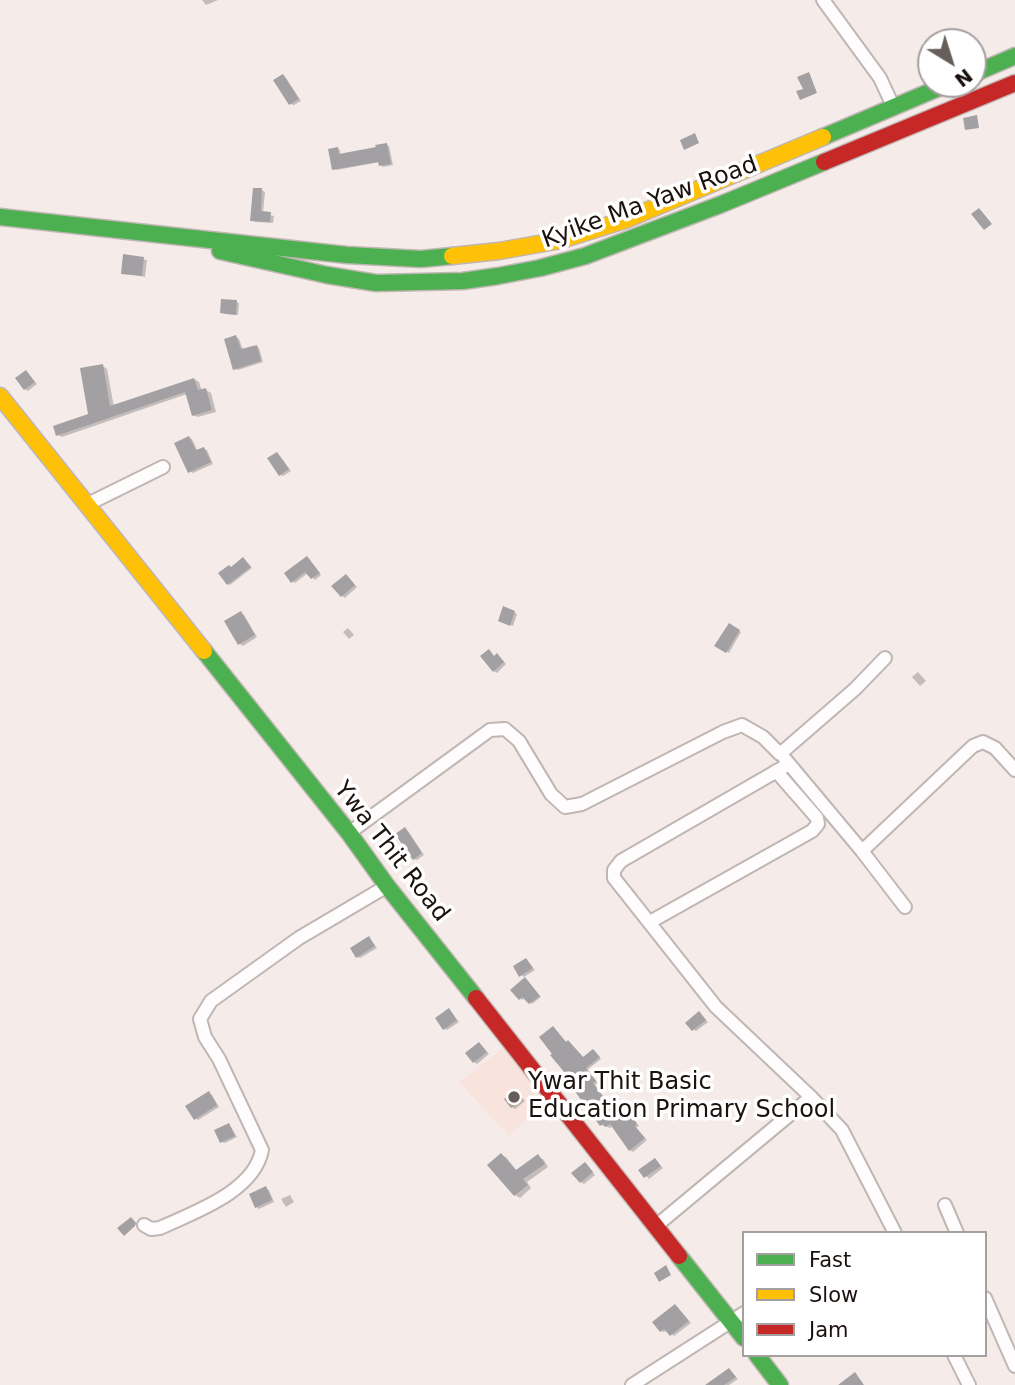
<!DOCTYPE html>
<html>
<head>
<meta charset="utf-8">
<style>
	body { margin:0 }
	#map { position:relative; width:1015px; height:1385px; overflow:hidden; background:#f5ece9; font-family:"DejaVu Sans",sans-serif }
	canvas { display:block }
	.legend { position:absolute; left:742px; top:1231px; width:245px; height:126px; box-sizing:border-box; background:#fff; border:2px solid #a4a09f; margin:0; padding:9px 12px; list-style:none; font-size:21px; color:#1b110e }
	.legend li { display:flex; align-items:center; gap:14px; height:35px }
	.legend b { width:35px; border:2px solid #a4a09f }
	.north { position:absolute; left:917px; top:28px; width:70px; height:70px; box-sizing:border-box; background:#fff; border:2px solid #a4a09f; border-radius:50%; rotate:142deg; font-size:19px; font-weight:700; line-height:28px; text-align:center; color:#1b110e }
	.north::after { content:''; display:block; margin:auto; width:24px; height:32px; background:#675e5b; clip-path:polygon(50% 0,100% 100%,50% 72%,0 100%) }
</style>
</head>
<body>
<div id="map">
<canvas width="1015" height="1385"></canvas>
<ul class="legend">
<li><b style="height:9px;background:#4caf50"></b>Fast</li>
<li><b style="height:9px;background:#ffc107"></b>Slow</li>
<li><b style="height:9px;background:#c62828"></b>Jam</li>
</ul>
<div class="north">N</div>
</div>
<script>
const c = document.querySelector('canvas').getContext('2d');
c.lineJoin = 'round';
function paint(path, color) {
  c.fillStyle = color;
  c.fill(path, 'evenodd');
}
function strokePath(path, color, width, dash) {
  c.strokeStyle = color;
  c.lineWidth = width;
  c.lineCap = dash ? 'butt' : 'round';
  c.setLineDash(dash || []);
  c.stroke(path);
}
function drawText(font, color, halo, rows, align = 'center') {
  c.font = font + ' "DejaVu Sans",sans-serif';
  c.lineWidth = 7;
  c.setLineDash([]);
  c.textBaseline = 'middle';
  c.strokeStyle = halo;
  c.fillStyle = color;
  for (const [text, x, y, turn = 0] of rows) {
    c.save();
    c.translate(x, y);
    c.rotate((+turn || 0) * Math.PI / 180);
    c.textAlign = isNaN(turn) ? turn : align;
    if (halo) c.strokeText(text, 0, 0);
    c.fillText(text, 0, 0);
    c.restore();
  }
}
paint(new Path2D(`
	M507 1045 550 1098 509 1136 459 1082Z`), '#f9e4dd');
paint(new Path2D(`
	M202 0H218L206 5Z
	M283 76 286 78 301 101 294 105 291 104Z
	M387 145 389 146 393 165 383 167 381 165 380 162 336 170 334 169 337 149 340 150 341 156Z
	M262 190 265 192 263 213 274 216 273 223 255 222 252 220Z
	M125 256 147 260 145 277 123 273Z
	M236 302 239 303 238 315 225 314 222 312Z
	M236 337 239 339 243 350 256 346 259 348 263 362 238 370 235 369Z
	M103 366 107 369 114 407 194 379 199 382 202 391 206 390 211 393 216 412 198 417 193 415 187 394 62 437 58 435 90 415Z
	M26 372 37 384 28 391 25 389Z
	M189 438 192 439 198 452 204 449 207 450 213 464 193 473 190 471Z
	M277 454 280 456 291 471 283 476 280 475Z
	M307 558 321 575 315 580 308 573 295 583 292 581Z
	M245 561 252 568 230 585 228 584 232 569Z
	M349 578 357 587 345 598 342 596Z
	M514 612 517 614 513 626 503 622Z
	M241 613 244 615 257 637 243 646 240 644Z
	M730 625 741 632 729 653 717 645Z
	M348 628 354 635 349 639 343 632Z
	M500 657 506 664 497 673 494 671Z
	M918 672 926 681 920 686 912 677Z
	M405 829 408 831 424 855 417 860 414 859Z
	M369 938 377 948 360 958 357 957Z
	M526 960 535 970 524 977 521 975Z
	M525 979 541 997 532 1004 525 997 522 1000 520 998Z
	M449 1010 459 1022 447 1030 444 1028Z
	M699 1013 708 1022 696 1031 694 1030Z
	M553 1028 567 1043 568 1042 571 1044 584 1058 594 1051 601 1059 587 1070 598 1083 595 1085 611 1107 614 1105 617 1106 627 1121 631 1118 634 1119 639 1126 636 1128 647 1140 633 1152 630 1150 613 1125 610 1128 601 1125 568 1073Z
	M482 1046 489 1054 477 1064 474 1062Z
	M632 1069 641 1079 628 1088 625 1087Z
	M516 1092 525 1101 515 1109 512 1107Z
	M209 1093 212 1095 219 1107 198 1120 195 1118Z
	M228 1125 231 1127 237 1137 225 1143 222 1142Z
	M501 1155 506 1157 517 1171 538 1157 543 1159 548 1167 527 1182 531 1188 520 1198 515 1195Z
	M655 1160 663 1168 649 1179 641 1170Z
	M588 1166 595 1175 584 1184 581 1182Z
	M266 1188 269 1190 274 1202 259 1209 256 1207Z
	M290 1195 294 1202 286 1207 281 1199Z
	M676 1306 691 1323 674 1336 667 1330 664 1332 661 1331Z
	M729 1370 738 1379 729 1385H712Z`), '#0003');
paint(new Path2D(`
	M809 72 817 93 800 100 796 91 803 89 797 77Z
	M283 74 299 99 289 105 273 80Z
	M977 115 979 128 965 130 963 118Z
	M695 133 699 143 684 150 680 140Z
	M387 143 391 164 379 166 378 162 332 170 328 149 338 147 339 154 376 147 375 145Z
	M253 188H262L261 211 271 212 270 222 250 221Z
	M979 208 992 224 984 230 971 214Z
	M123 254 144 257 142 276 121 274Z
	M221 299 237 300 236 315 220 313Z
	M236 335 241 349 257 345 261 361 233 370 224 339Z
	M103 364 110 406 194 378 198 390 206 388 212 410 192 416 185 392 56 436 53 426 88 414 80 368Z
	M26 370 35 382 24 390 15 378Z
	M189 436 196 450 204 447 211 462 188 473 174 443Z
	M277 452 289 469 279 476 267 458Z
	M307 556 320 573 311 579 305 572 291 583 284 573Z
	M243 557 251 567 227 585 218 573 229 565 231 567Z
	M346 574 355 585 341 597 331 586Z
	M503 606 515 611 510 626 498 621Z
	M241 611 255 635 238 645 224 621Z
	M729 623 740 630 726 653 714 646Z
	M489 649 494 656 497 653 504 662 493 672 480 656Z
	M405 827 422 853 413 860 395 834Z
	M369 936 375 946 356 958 350 948Z
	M526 958 533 968 519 977 513 966Z
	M525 977 540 996 529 1004 522 997 519 1000 510 990Z
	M449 1008 457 1020 443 1030 435 1018Z
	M699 1011 706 1020 692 1031 685 1023Z
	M553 1026 566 1042 568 1040 583 1057 593 1049 600 1057 586 1068 596 1081 593 1083 610 1106 614 1103 626 1119 631 1116 637 1124 635 1126 645 1138 629 1151 610 1124 605 1127 603 1124 600 1126 563 1075 565 1073 550 1055 552 1054 539 1037Z
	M479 1042 487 1052 473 1063 465 1053Z
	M631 1067 639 1077 624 1088 617 1078Z
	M516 1090 523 1099 511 1108 504 1099Z
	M209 1091 217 1105 194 1120 185 1106Z
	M229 1123 235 1136 220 1143 214 1130Z
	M501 1153 516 1170 538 1154 545 1164 523 1179 528 1185 514 1196 487 1165Z
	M655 1158 661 1166 644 1178 638 1170Z
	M585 1162 593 1172 580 1183 571 1173Z
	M266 1186 272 1200 255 1208 249 1194Z
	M131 1217 136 1223 135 1226 124 1236 117 1228Z
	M666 1265 671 1275 659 1282 654 1273Z
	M675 1304 689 1321 670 1336 664 1329 660 1332 652 1322Z
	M729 1368 736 1377 724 1385H705Z
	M855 1372 864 1385H838Z`), '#a2a0a3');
const street = new Path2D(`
	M823 0 880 78 893 106
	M86 505 163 467
	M785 759 862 851 905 907
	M789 764 621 861 614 870V878L716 1007 811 1097 842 1130 895 1233
	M349 833 490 730 505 729 519 741 551 794 565 807 582 804 723 732 742 725 763 737 780 754 855 689 885 658
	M862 851 973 746 983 742 995 748 1015 770
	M650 922 812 831 818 824 817 818 776 771
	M945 1205 957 1233
	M144 1225 151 1229 160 1228C194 1212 254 1192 262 1150L219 1059 205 1037 200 1019 211 1001 299 938 387 886
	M656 1226 811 1097
	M985 1298 1015 1366
	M954 1355 969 1385
	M632 1385 744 1313`);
const fast = new Path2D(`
	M973 74 1015 56
	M823 137 948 84
	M0 217 347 255 421 259 452 256
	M220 251 327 275 376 283 463 281 498 276 540 268 585 256 722 204 824 162
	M204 651 349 833 387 886 476 998
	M679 1256 744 1338
	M757 1355 780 1385`);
const slow = new Path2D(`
	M452 256 499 251 561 240 625 220 823 137
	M0 396 204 651`);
const jam = new Path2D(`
	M824 162 1015 83
	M476 998 679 1256`);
strokePath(street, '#c0b6b3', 16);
strokePath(fast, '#c0b6b3', 19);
strokePath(slow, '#c0b6b3', 19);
strokePath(jam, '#c0b6b3', 19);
strokePath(street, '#fefcfc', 12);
strokePath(fast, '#4caf50', 16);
strokePath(slow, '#ffc107', 16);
strokePath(jam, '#c62828', 16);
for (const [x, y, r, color] of [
	[514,1097,7,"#675e5b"]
]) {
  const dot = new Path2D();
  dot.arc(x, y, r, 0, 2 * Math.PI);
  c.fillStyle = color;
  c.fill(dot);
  strokePath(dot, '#fff', 2.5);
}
drawText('24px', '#1b110e', '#fff', [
	["Kyike Ma Yaw Road",650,203,-20],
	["Ywa Thit Road",391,852,52]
]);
drawText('24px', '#1b110e', '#fff', [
	["Ywar Thit Basic",528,1083],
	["Education Primary School",528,1111]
], 'left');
</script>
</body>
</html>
